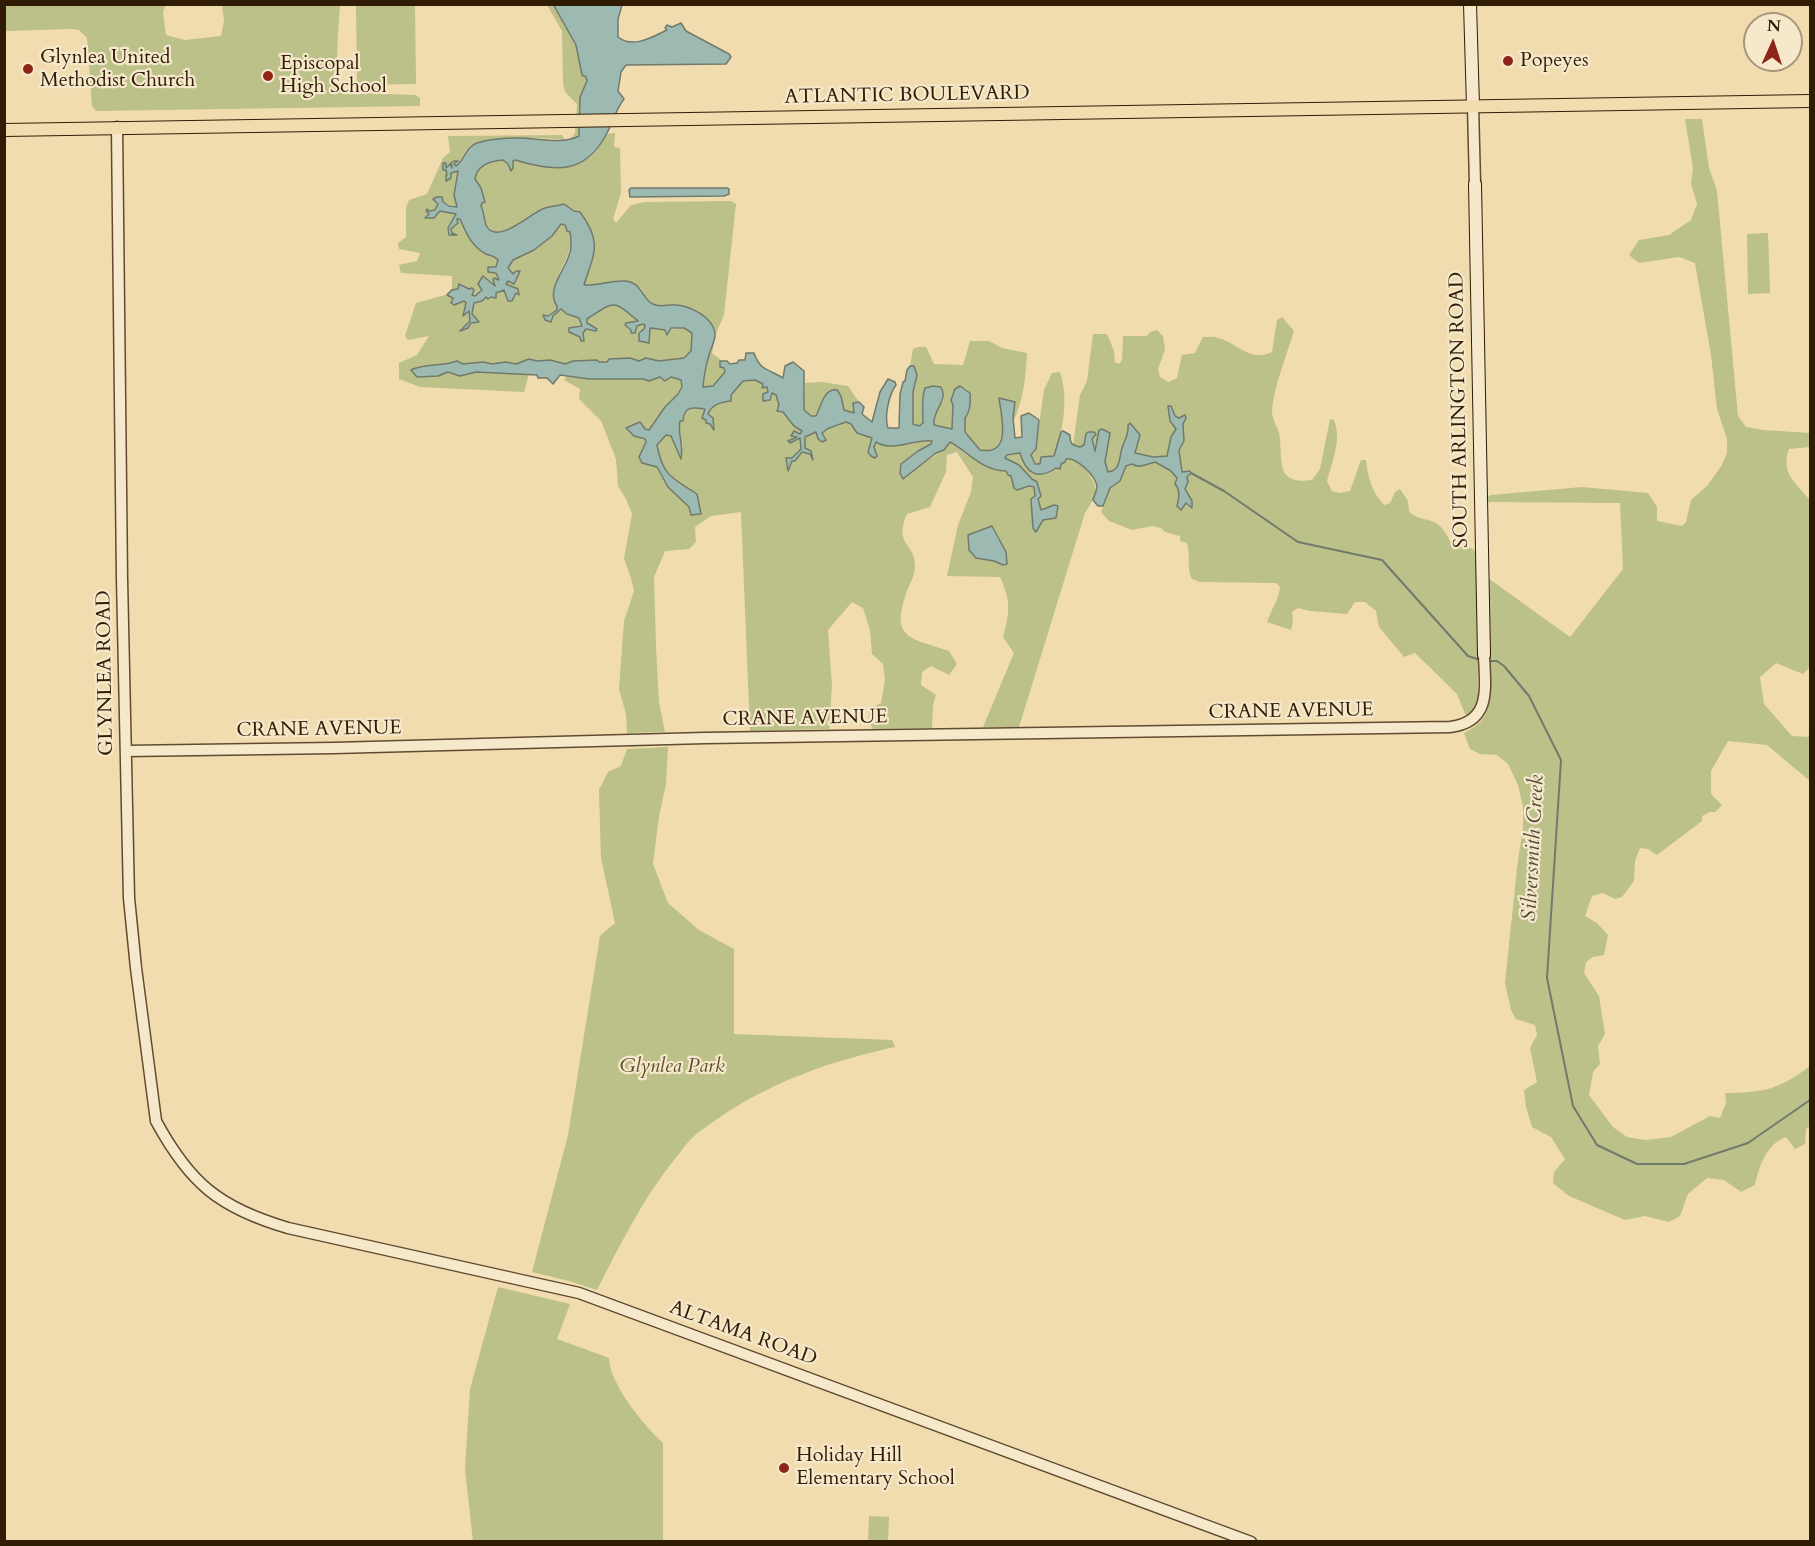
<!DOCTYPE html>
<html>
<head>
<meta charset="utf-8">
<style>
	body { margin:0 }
	#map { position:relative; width:1815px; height:1546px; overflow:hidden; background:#f1dcaf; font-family:Cardo,serif }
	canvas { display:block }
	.frame { position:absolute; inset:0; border:6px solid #301b05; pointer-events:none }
	.north { position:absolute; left:1743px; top:12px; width:60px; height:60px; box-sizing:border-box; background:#f6e8cb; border:2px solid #a7967c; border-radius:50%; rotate:3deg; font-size:16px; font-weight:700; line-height:24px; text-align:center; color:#301b05 }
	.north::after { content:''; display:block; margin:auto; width:21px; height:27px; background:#8f2418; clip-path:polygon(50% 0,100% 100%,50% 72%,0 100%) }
</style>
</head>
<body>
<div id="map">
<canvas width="1815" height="1546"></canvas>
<div class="frame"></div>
<div class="north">N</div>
</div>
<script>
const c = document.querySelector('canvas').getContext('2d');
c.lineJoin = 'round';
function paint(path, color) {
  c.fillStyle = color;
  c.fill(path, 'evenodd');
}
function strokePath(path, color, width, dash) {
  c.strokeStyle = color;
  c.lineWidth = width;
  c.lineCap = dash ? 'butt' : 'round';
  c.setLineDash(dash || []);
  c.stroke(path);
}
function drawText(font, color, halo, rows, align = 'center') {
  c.font = font + ' Cardo,serif';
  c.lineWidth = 4.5;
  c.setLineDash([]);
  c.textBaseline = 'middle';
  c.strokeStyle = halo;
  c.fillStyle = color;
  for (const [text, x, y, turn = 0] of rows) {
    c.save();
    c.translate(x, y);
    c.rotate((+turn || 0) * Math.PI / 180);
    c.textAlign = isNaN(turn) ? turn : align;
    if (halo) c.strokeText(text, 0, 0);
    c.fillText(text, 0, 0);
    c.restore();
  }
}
paint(new Path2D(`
	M4 5H165L163 13 166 35 185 40 221 36 224 21 222 5H340C339 22 334 72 341 86 344 91 348 91 353 93L416 95 420 98V106L96 111 92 106 87 38 79 30 70 29 5 31Z
	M356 5H415L416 84 357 85Z
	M547 5H553L576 45 582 75 586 77 587 81 580 97 579 135 570 139 575 133 577 104 565 92 563 83 562 31Z
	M1685 119H1702L1709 168 1717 191 1738 416 1746 427 1763 430 1810 433V447L1789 449C1780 473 1796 483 1810 500V667L1803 674 1776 663 1760 677 1764 704 1792 736 1808 737 1810 733V781L1767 745 1728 741 1711 771V794L1722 805 1715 812H1710L1702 816V821L1657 855 1648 849 1640 848 1635 861 1634 881 1622 897 1615 899 1603 893 1592 896 1585 916 1597 923 1608 935 1604 955 1593 957 1586 962 1584 973 1599 996 1605 1034 1598 1046 1600 1064 1593 1072 1589 1095 1613 1127 1627 1137 1645 1140 1671 1137 1710 1116 1720 1118 1726 1103 1725 1093C1763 1093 1780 1089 1810 1066V1126L1806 1129 1805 1144 1795 1149 1786 1137C1766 1144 1759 1167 1755 1185L1741 1192 1724 1180 1707 1178 1688 1194 1680 1216 1669 1222 1645 1216 1625 1220 1569 1196 1553 1183 1554 1172 1565 1159 1551 1137 1532 1127 1526 1107 1524 1090 1537 1082 1530 1048 1537 1035 1535 1025 1516 1019 1511 1010 1505 983 1517 868 1523 827V807L1518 785 1508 764 1497 755 1480 754 1470 749 1464 733C1488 721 1488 711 1491 686L1488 578 1570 637 1623 569 1620 503 1487 502V497L1491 495 1582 487 1648 493 1657 507V521L1682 526 1686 522 1691 500 1707 486 1722 465 1727 453V439L1717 409 1711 355 1695 263 1679 257 1639 263 1629 255 1639 240 1669 235 1691 220 1697 204 1691 184 1693 168Z
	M615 133 614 147 620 148 621 193 613 219 616 223 631 205 644 202 731 201 736 204 724 315 716 334 712 353 721 360 719 364 725 371 713 386 703 387 709 353 716 334 709 322 674 304C658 308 648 304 641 288L583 285C596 254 601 241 580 212L574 211 564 204 519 223 514 228 502 233 493 231 486 225 475 179C477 165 490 161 503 160L513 168V161L515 160C541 168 571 174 594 154 599 149 603 140 607 134Z
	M562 135 564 139C544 139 484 134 469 147 463 152 462 161 456 166L454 161 453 168H446L448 180 451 173 458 170 454 195 457 207 433 199 438 204 435 211H429L427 217 440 211 457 214 448 228 449 235 457 234 452 233 450 229 457 223V219H460C466 233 472 247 486 254 492 256 494 255 498 260L496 267H489L490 273H496L500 281 495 286 486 279 481 285 482 290 475 296 472 295 469 289 464 287 448 295 454 298 451 300V304L454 305 464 301 466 304 464 315 468 310 470 321 461 330 479 320 475 319 472 314 474 303 504 290 514 295 516 293 519 295 506 284 513 274 507 268 513 260 534 250 551 236 561 224C586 234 559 267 557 282 555 291 558 301 557 311L545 320 561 309 567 314 581 319 582 325 576 326 573 333 580 337 587 328V319C616 301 613 299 638 321L625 325 631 330 643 324 645 325 639 337V341L649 343 650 328C655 329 662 331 666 330 678 330 680 326 692 333L691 351 684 358 659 361 646 358 639 361 630 358 610 359 607 362 573 361 565 364 550 360 537 361 529 359 516 364 506 362 492 364 483 362 463 364 457 361C441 367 426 363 411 370L417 377 438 376 448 372 460 376 476 372 529 374 524 392 420 387 399 379V363L417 355 429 336 408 340 405 336 416 303 445 295 452 288V276L401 273 399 265 417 261 420 253 399 249 398 243 406 237V208L409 200 427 194 443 158 450 152 448 136Z
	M1768 233 1770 293 1748 294 1747 234Z
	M1282 317 1294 331C1287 354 1273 389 1272 412 1272 421 1280 430 1280 439 1282 464 1277 485 1312 480L1320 469 1330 419 1334 420C1342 439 1332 462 1327 481L1332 491 1339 493 1350 491 1361 460H1366C1368 478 1372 492 1384 505L1390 503 1395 492 1400 489 1408 501 1409 512C1427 526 1436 512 1450 541L1473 549 1477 554 1478 699 1474 710 1466 716 1457 694 1415 653 1404 657 1379 627 1376 611 1365 602H1355L1347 614 1310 611 1298 608 1292 612 1293 621 1291 630 1267 622C1271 610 1279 599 1280 587L1276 583 1200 582 1192 579C1186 568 1191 555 1187 543L1180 541V536L1165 532 1161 528 1152 526 1132 530 1109 521 1101 512 1110 488 1120 481 1126 466 1133 464 1143 466 1155 462 1171 471 1177 478 1179 499 1191 507 1192 501 1185 489 1188 482 1187 477 1191 473 1182 472 1179 450 1184 441 1183 423 1186 418 1175 416 1171 406H1168L1170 421 1177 429 1171 437 1167 457H1153L1134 453 1140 435 1130 423 1128 428C1130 436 1126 440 1123 447 1119 457 1122 462 1113 471L1108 472 1105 467 1110 433 1099 430 1096 451 1092 438 1095 434 1094 432 1084 439V445L1080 447 1073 445 1080 395 1087 381 1093 334H1107L1114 351 1115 362 1119 364 1122 360 1123 336H1147L1150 332 1157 330 1163 336 1165 350 1158 369 1160 377 1169 382 1177 378 1182 355 1195 353 1203 337C1208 337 1213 336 1218 338 1238 343 1250 363 1272 352L1277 320Z
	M970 341H989L1002 348 1027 353C1026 376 1023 402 1013 422L1015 402 999 399C1002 416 1011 455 980 450L965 432V418C970 412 971 401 970 393L965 388 951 400 953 405V429L934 425 935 413 944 400 941 387 933 386 925 388 923 423 919 426 913 424V392L916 382 914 366H910L913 349 918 347H926L934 364 963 365Z
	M1060 372C1069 399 1063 430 1054 456L1042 457 1040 464H1035L1031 455 1035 453 1044 390 1052 373Z
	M567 376 589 379H643L649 381C661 376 670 376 682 380V387L678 394 665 407 648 430 645 429 642 424 634 436 646 441 639 457 642 462 656 467 668 487 689 507 685 486C668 478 661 464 657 446L666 435 671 436 680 457 683 446 677 429 687 409 690 407 706 409 703 415 715 429 713 419 708 414 710 408 727 401 743 381 755 380 767 387 768 392 770 395 773 392C778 397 777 399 779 405 784 415 793 426 802 431L789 441 790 442 800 438 801 449 792 458 786 459 790 467 792 461H795L802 452 810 454 812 459 814 458C803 447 797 438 816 432L823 438 822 433C829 427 839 428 846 422L872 438 870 445 876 452 874 447 876 442 879 444C889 444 898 445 908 444 917 444 923 439 932 441L931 444 918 451 901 464V477L906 478C918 463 939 457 949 442L968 456 1006 471 1011 476 1014 488 1034 487 1036 496 1031 499 1033 529 1036 532 1047 509 1041 511 1032 479C1024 470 1015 464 1005 457L1020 453 1032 473C1054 476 1053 466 1069 458 1078 460 1083 466 1088 473 1101 490 1096 496 1085 513L1019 727H983L1014 653 1003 637C1010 611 1011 602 1000 577L947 576 958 525 971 492 973 477 957 452 947 455 946 472 930 507 907 514C893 546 916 543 915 567 915 575 909 585 906 594 890 640 912 638 949 651L957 664 949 675 931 666 922 672 921 685 936 695 933 705 932 728 873 729 870 723 869 709 881 703 885 680 883 664 872 654 870 630 863 608 852 602 828 630 832 686 829 729 750 731 741 512 711 516 695 527 696 542 689 549 665 551 654 577 656 648 659 702 665 732 627 733 626 714 619 689 624 621 634 591 631 578 624 559 632 514 626 499 618 486 616 459 601 421 579 399 580 389 564 380ZM993 526 1006 552 1003 565 994 561Z
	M822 382 848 386 859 402 853 403 855 413 844 410 828 391 816 416 807 415 804 410 805 383Z
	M668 747 666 784 659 816 653 864 668 903 699 930 734 949V1034L892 1040 895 1047C830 1061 767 1083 713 1122 706 1127 698 1132 691 1139 685 1145 680 1153 674 1160 642 1200 620 1245 597 1290L569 1281 532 1272 568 1135 600 936 615 923 601 858 599 790 608 772 621 766 627 749Z
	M498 1287 570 1304 557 1339 609 1358C609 1383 644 1426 663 1443V1541H473L465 1470 470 1389Z
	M869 1516 889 1517 888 1541H868Z`), '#bcc089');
const water = new Path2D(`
	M553 4 622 5 618 19V37C633 49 652 37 667 30L665 28 667 25 672 27 681 23 686 31 729 54 731 57 726 64 626 65 621 72 618 91 624 99C616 109 613 122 607 133 586 175 555 172 515 160L513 161V168L511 171 508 164 503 160C490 161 477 165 475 179L481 188 485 202 482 203 481 206C484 212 484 219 486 225 497 247 531 212 545 208 551 206 558 206 564 204L574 211 580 212C603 243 594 253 584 285 598 286 611 280 625 281 643 283 641 298 653 304 661 308 668 304 676 305 690 306 713 317 715 333 716 339 711 348 709 355 706 365 704 376 703 387L713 386 725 372 724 368 720 367V361H727L730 364 737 363 739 360H745L746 353H754C760 371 769 369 783 378L785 366 793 362 804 371V410L811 416H816C821 406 824 388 837 390L841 396 844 410 854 413 853 403 859 402 864 407 862 414 872 422 880 392 888 379 895 382 896 385C889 394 884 417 888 428H899L900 394 903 382 905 381 907 370 910 366H914L917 375 913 392V424L919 426 923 423C923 412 921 398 925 388L933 386 941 387C949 402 932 409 934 425L952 429 953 405 951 400 955 389 960 386 970 393C971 401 970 412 965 418V432L980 450C1013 456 1001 415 999 398L1015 402 1013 418 1015 438 1022 437 1021 416 1029 413 1039 420 1036 449 1031 455 1035 464H1040L1041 457 1054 456 1061 432 1063 431 1070 435C1070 444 1072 445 1080 447L1084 445 1086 434 1088 432H1094L1096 434 1092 439 1095 451 1099 430 1102 429 1110 433 1105 462 1108 472C1121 470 1119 458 1122 448 1125 439 1129 435 1128 425L1130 423 1140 435 1135 453 1153 457 1167 456 1171 437 1176 429 1170 421 1168 406H1171L1175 416 1179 418 1185 415 1186 418 1183 424 1184 441 1179 450 1182 472 1190 471 1191 473 1187 477 1188 482 1185 489 1192 501V508L1186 503 1181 510 1177 506C1179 499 1180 489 1175 484L1177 478 1171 471 1155 462C1147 464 1140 469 1132 464L1126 466 1120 481 1110 488 1103 506H1098L1093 500C1094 496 1097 490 1097 486 1095 475 1076 457 1066 459L1065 462 1061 464 1060 469 1056 468C1037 481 1026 473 1020 453L1007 455 1005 458 1019 465 1032 479 1037 482 1041 496 1038 499 1041 510 1054 505 1058 506 1056 518 1043 520 1036 532 1033 528 1031 499 1035 496 1034 487 1029 486 1017 490 1014 488 1011 476 1008 475 1006 471C983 471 968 452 950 442L944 450 936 453 903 479 900 473 901 464 918 451 931 444 932 441C915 438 893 453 876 442L874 447 877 456 875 458 871 456 868 452 872 438 857 433 851 424 846 422 827 429 822 433 826 440 822 442 818 439 816 432 805 437V448L811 451 813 460 810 454 802 452 795 461H792L788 471 786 458H792L801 449 800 438 790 443 788 441 797 437 791 436 794 431 800 434 802 431 794 426 783 412 777 411 779 405 776 395 772 393 770 400 763 401V394L768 392 767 387 762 388 763 384 755 380 743 381 731 395V401C722 402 712 404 708 414L713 418 714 430 710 424 706 423V420L702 418 705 409C692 407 684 406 683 421H680C677 435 684 442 681 459L671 436 666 435 657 445C663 477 673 478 697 494L701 514 691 515 689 507 668 487 657 467 642 463 639 457 646 442 645 439 634 436 626 428 640 422 645 429 649 430 665 407 678 394 682 387 681 380 671 377 665 381 660 377 649 381 643 379H589L560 375 553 384 547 378H538L537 375 476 372 460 376 448 372 438 376 417 377 411 370C426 363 441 367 457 361L463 364 483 362 492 364 506 362 516 364 529 359 537 361 550 360 565 364 573 361 597 360 599 362H607L609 359 630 358 639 361 646 358 659 361 684 358 691 351 692 333 684 328H671L667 335 665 330 650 328 649 343 639 341V333L644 329 645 325 643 324 637 326 635 333H631V330L625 325 626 323 638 321C612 299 615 301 587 319V323L597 329 596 331 586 329 583 333 584 341H581L580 337 569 332V328L582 326 579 318 567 314 561 309 553 316 551 322 545 320 543 315 548 316 557 310V306C544 288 570 266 571 247 571 242 571 237 570 232L567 231 565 225 561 224 552 236 534 250 513 260 508 268 513 274 516 271H520L514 284 508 281 506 284 518 289 519 295 516 293 512 301H508L504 290 496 293V298L491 297 488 299 486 297 482 301 474 303 472 314 479 322 471 323 468 328 460 331 470 321 469 311 463 316 466 303 464 301 454 305 451 303 453 298 447 295 452 290 458 289 459 284 469 289 472 288 474 290 472 295 475 296 482 290 478 284 483 276 495 286 493 280 494 278 499 280 496 273 488 272V267H496L498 260C494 255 491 256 486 254 472 247 466 233 460 219H457L458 223 451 229 452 233 457 235H449L448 228 456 214 440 211 434 218H425L429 214 426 211 427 209 429 211 435 210 438 204 433 199 437 197H442L443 202 449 206 457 207 454 195 458 171 451 173V178L446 181V175H447L446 170H443V163H446V168L450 164 452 168 451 163 454 161H458L454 164 456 166C465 160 465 147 477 143 489 139 506 138 519 138 537 138 562 145 579 136L580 97 587 81 586 77 582 75 576 45Z
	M631 188H727L729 189V194L724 196 630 197 629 190Z
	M992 526 1006 552 1007 564 1003 565 994 561 976 558 969 550 968 535Z`);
paint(water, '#9cbab1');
strokePath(water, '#717a6c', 1.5);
strokePath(new Path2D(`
	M1191 473 1224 491 1298 542 1382 560 1468 656 1480 660
	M1489 661H1497L1504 666 1529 696 1561 760 1547 978 1573 1106 1597 1145 1637 1164H1684L1748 1143 1810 1100`), '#717a6c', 2);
const tertiary = new Path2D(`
	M1473 106 1475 184
	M117 127 122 579 129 898 136 968 156 1121C190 1184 220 1208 288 1228L579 1293 1251 1542
	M126 751 334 748 705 738 1450 727C1492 722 1485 688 1484 655`);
const secondary = new Path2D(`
	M1470 4 1473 106
	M1475 184 1484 655`);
const primary = new Path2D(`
	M4 130 1810 101`);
strokePath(tertiary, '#604b30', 13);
strokePath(secondary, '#301b05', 14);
strokePath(primary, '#301b05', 14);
strokePath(tertiary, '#f6e8cb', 10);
strokePath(secondary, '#f6e8cb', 12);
strokePath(primary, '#f1dcaf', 12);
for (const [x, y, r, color] of [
	[1508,61,6,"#8f2418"],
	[28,69,6,"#8f2418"],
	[268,76,6,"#8f2418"],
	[784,1468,6,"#8f2418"]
]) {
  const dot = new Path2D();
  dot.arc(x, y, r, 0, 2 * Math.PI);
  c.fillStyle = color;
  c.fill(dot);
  strokePath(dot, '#f6e8cb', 2);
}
drawText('20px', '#301b05', '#f6e8cb', [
	["Glynlea United",40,58],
	["Methodist Church",40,81],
	["Popeyes",1520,61],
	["Episcopal",280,64],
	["High School",280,87],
	["Holiday Hill",796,1456],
	["Elementary School",796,1479]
], 'left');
drawText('20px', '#301b05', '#f6e8cb', [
	["ATLANTIC BOULEVARD",907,96,-1],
	["SOUTH ARLINGTON ROAD",1460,410,-91],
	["GLYNLEA ROAD",106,673,-91],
	["CRANE AVENUE",1291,712,-1],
	["CRANE AVENUE",805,719,-1],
	["CRANE AVENUE",319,730,-1],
	["ALTAMA ROAD",743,1334,20]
]);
drawText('italic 20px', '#5a4d2d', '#f6e8cb', [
	["Glynlea Park",672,1067]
]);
drawText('italic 21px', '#504b39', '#f6e8cb', [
	["Silversmith Creek",1534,848,-87]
]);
</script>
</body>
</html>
